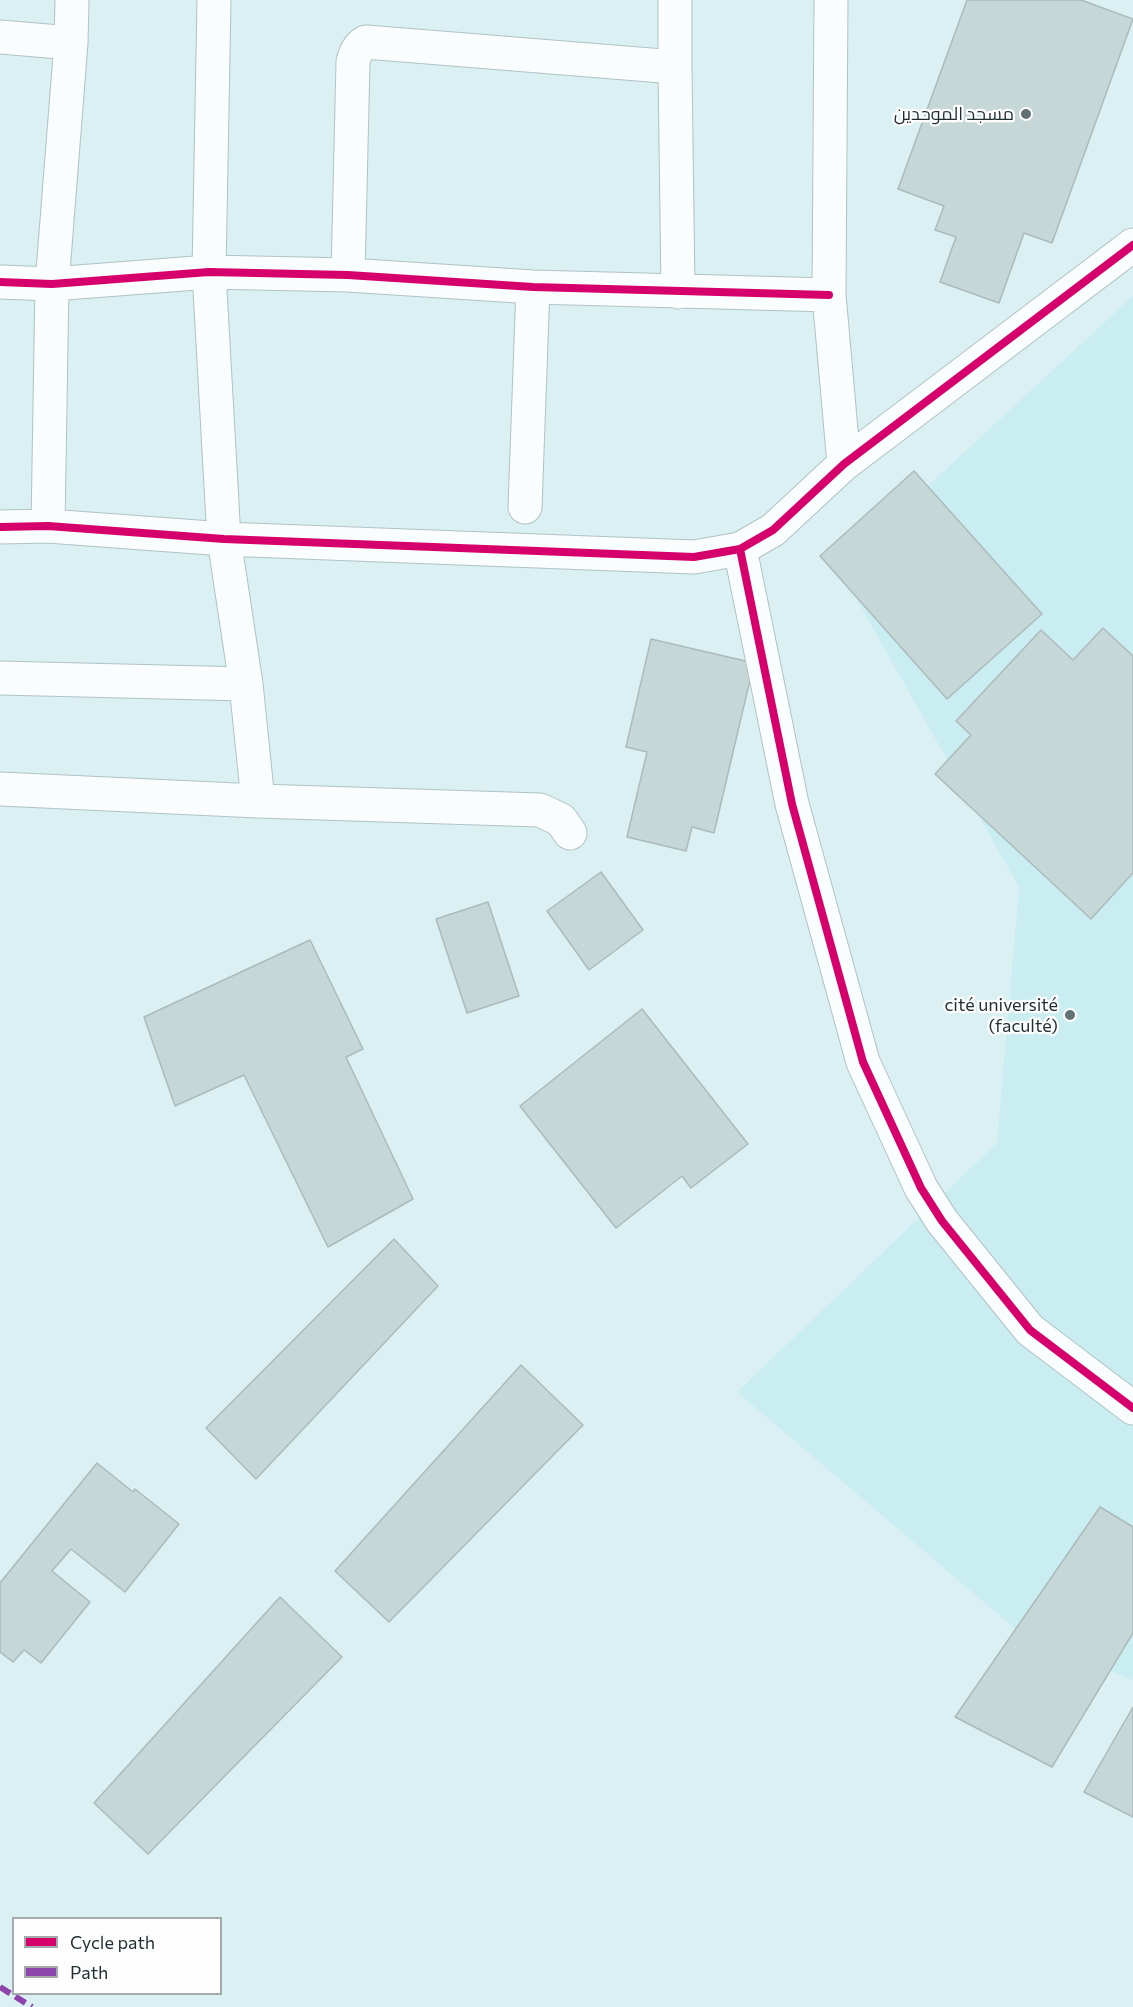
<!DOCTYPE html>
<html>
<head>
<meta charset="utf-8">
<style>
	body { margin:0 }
	#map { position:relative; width:1133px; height:2007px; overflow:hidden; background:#dbf0f3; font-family:Commissioner,sans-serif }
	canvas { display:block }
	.legend { position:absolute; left:12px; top:1917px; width:210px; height:78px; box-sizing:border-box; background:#fdfdfd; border:2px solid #a4aaab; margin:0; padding:8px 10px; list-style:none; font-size:18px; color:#1f2e30 }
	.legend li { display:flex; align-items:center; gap:12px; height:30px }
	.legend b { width:30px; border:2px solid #a4aaab }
</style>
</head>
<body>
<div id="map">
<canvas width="1133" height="2007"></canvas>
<ul class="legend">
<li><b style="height:8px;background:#d6006c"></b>Cycle path</li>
<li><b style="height:8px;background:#8e44ad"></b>Path</li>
</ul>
</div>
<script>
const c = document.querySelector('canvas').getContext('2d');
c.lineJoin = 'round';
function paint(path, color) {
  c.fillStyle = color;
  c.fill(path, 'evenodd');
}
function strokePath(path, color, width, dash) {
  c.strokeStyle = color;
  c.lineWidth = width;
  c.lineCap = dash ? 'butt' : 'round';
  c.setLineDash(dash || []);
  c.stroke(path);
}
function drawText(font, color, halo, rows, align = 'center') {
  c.font = font + ' Commissioner,Cairo,sans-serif';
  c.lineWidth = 4.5;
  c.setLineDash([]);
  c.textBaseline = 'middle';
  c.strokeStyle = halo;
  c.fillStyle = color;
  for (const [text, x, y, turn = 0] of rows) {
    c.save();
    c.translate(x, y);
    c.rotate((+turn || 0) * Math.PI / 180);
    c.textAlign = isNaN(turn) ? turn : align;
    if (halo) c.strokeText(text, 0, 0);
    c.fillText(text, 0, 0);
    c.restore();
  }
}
paint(new Path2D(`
	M1133 296V1680L1025 1637 737 1392 997 1143 1019 887 839 568Z`), '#caedf2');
const building = new Path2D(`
	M967 0H1081L1133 19 1052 243 1024 233 999 303 940 282 956 237 935 230 944 206 898 189Z
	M914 471 1042 614 947 699 820 556Z
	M1103 628 1133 656V873L1091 919 935 774 971 735 956 721 1041 630 1073 660Z
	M651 639 754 663 714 833 692 827 686 851 627 837 647 752 626 747Z
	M601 872 643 930 589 970 547 911Z
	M488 902 519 996 467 1013 436 919Z
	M310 940 363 1049 346 1057 413 1199 328 1247 244 1075 175 1106 144 1017Z
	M642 1009 748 1144 691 1188 682 1176 616 1228 520 1106Z
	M394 1239 438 1286 256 1479 206 1428Z
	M521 1365 583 1425 389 1622 335 1571Z
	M97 1463 133 1492 135 1489 179 1524 125 1592 71 1549 52 1571 90 1602 41 1663 24 1650 13 1662 0 1652V1583Z
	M1100 1507 1133 1527V1633L1052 1767 955 1717Z
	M280 1597 342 1657 148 1854 94 1803Z
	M1133 1707V1817L1084 1792Z`);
paint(building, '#c6d7d7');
strokePath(building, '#abbbbb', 1.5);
const minor = new Path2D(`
	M214 0 209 272 224 539 246 684 258 801
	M831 0 829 295 844 464
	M0 37 71 43 52 284 48 526
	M71 43 72 0
	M675 67 678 292
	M348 275 353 62C355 53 358 46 366 42L675 67V0
	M0 282 52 284 209 272 348 275 533 287 829 295
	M525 507 533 287
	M0 527 48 526 224 539 694 557 740 549 773 530 844 464 1133 245
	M740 549 792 804 863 1062 921 1188 942 1221 1030 1330 1133 1408
	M0 678 246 684
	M0 789 258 801 540 810 561 820 570 833`);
strokePath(minor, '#b1c2c4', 35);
strokePath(minor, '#fafdfd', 33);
strokePath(new Path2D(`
	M0 1987 32 2007`), '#8e44ad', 6, [12, 6]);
strokePath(new Path2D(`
	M0 282 52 284 209 272 348 275 533 287 829 295
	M0 527 48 526 224 539 694 557 740 549 773 530 844 464 1133 245
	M740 549 792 804 863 1062 921 1188 942 1221 1030 1330 1133 1408`), '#d6006c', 8);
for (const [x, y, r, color] of [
	[1026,114,6,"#617274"],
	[1070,1015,6,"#617274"]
]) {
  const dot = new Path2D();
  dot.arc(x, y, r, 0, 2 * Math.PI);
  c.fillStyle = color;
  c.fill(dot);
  strokePath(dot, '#fdfdfd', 2);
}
drawText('18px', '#1f2e30', '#fdfdfd', [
	["مسجد الموحدين",1014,114],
	["cité université",1058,1005],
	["(faculté)",1058,1026]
], 'right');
</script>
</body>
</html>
